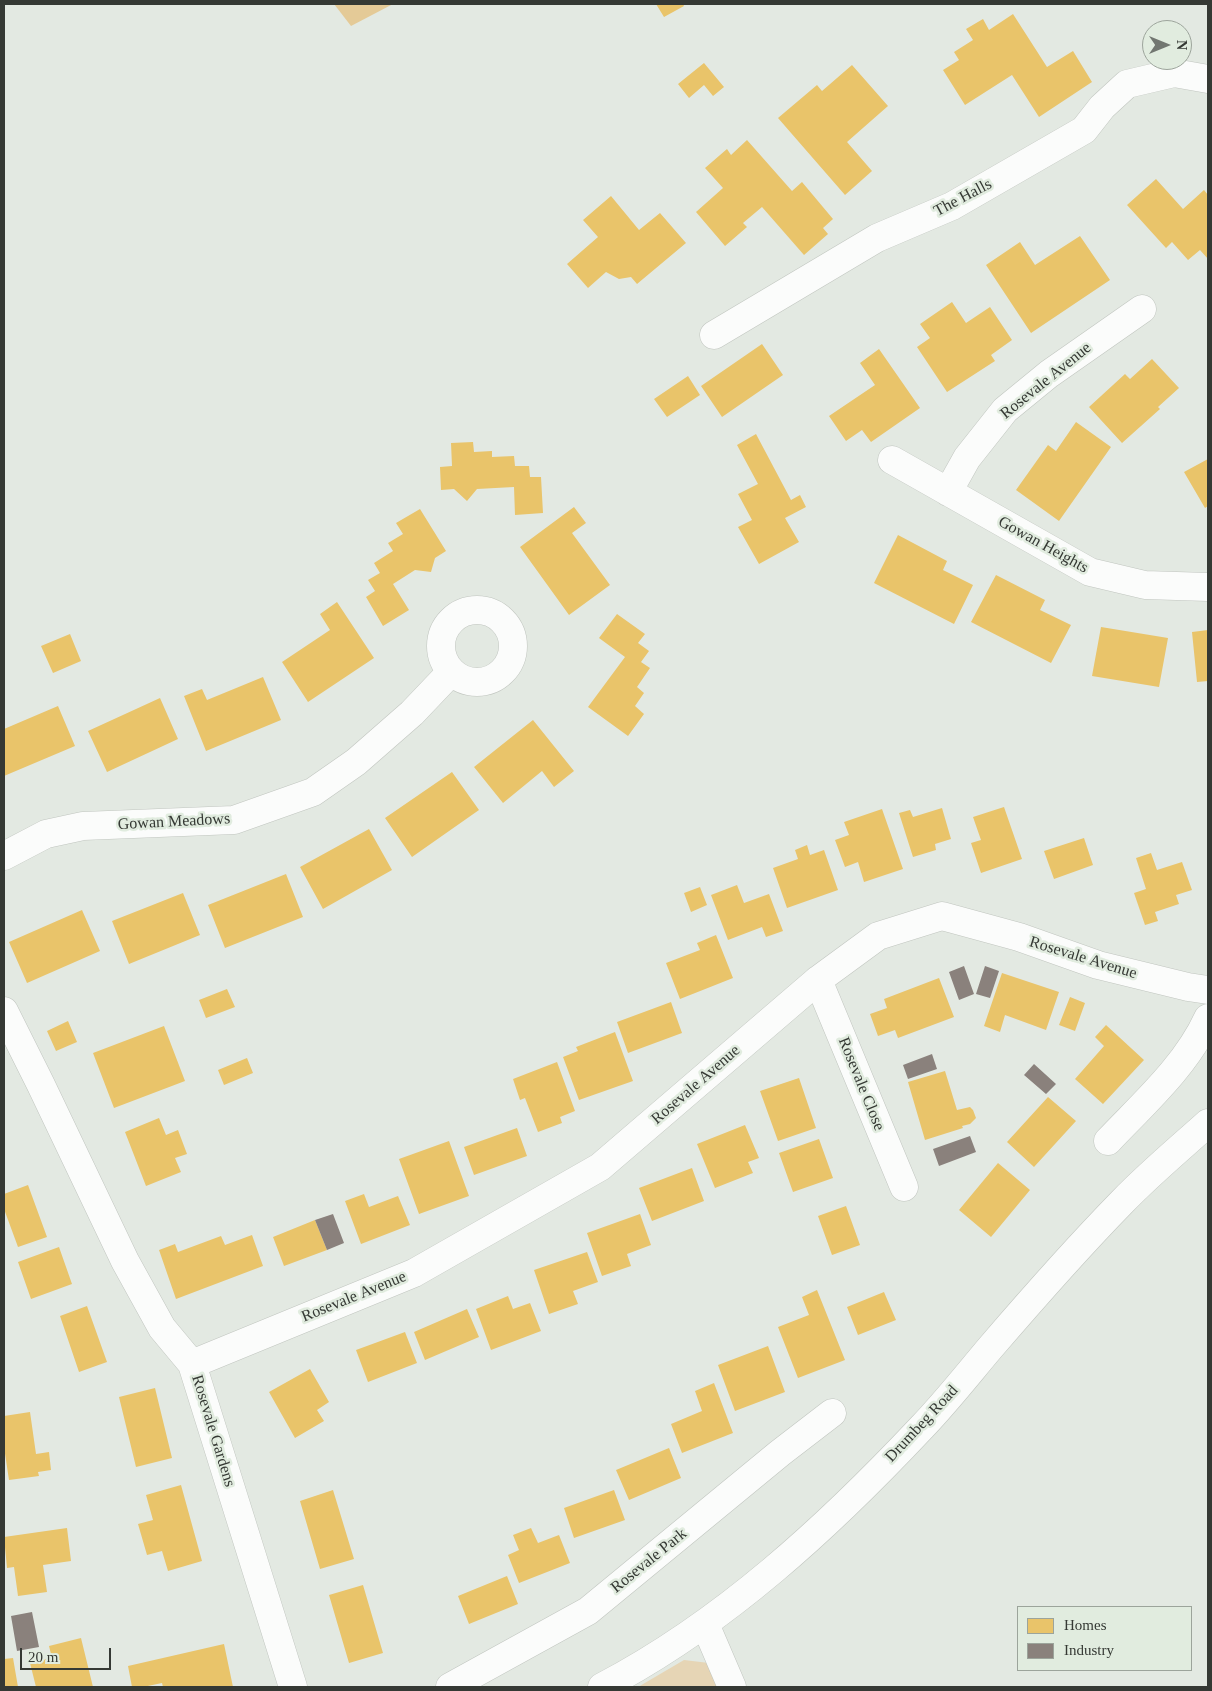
<!DOCTYPE html>
<html>
<head>
<meta charset="utf-8">
<style>
	body { margin:0 }
	#map { position:relative; width:1212px; height:1691px; overflow:hidden; background:#e3e9e2; font-family:Georgia,serif }
	canvas { display:block }
	.frame { position:absolute; inset:0; border:5px solid #353934; pointer-events:none }
	.legend { position:absolute; left:1017px; top:1606px; width:175px; height:65px; box-sizing:border-box; background:#e1ecdf; border:1px solid #9ca49b; margin:0; padding:6px 9px; list-style:none; font-size:15px; color:#353934 }
	.legend li { display:flex; align-items:center; gap:10px; height:25px }
	.legend b { width:25px; border:1px solid #9ca49b }
	.north { position:absolute; left:1142px; top:20px; width:50px; height:50px; box-sizing:border-box; background:#e1ecdf; border:1px solid #9ca49b; border-radius:50%; rotate:90deg; font-size:14px; font-weight:700; line-height:20px; text-align:center; color:#353934 }
	.north::after { content:''; display:block; margin:auto; width:18px; height:22px; background:#727771; clip-path:polygon(50% 0,100% 100%,50% 72%,0 100%) }
	.scale { position:absolute; left:20px; top:1648px; width:91px; height:22px; box-sizing:border-box; border:2px solid #353934; border-top:0; padding-left:6px; font-size:15px; line-height:18px; white-space:nowrap; color:#353934; -webkit-text-stroke:4px #e1ecdf; paint-order:stroke }
</style>
</head>
<body>
<div id="map">
<canvas width="1212" height="1691"></canvas>
<div class="frame"></div>
<ul class="legend">
<li><b style="height:14px;background:#e9c46a"></b>Homes</li>
<li><b style="height:14px;background:#8a817c"></b>Industry</li>
</ul>
<div class="north">N</div>
<div class="scale">20 m</div>
</div>
<script>
const c = document.querySelector('canvas').getContext('2d');
c.lineJoin = 'round';
function paint(path, color) {
  c.fillStyle = color;
  c.fill(path, 'evenodd');
}
function strokePath(path, color, width, dash) {
  c.strokeStyle = color;
  c.lineWidth = width;
  c.lineCap = dash ? 'butt' : 'round';
  c.setLineDash(dash || []);
  c.stroke(path);
}
function drawText(font, color, halo, rows, align = 'center') {
  c.font = font + ' Georgia,serif';
  c.lineWidth = 5;
  c.setLineDash([]);
  c.textBaseline = 'middle';
  c.strokeStyle = halo;
  c.fillStyle = color;
  for (const [text, x, y, turn = 0] of rows) {
    c.save();
    c.translate(x, y);
    c.rotate((+turn || 0) * Math.PI / 180);
    c.textAlign = isNaN(turn) ? turn : align;
    if (halo) c.strokeText(text, 0, 0);
    c.fillText(text, 0, 0);
    c.restore();
  }
}
paint(new Path2D(`
	M684 1660 709 1663 719 1687H638Z`), '#e6d5b5');
paint(new Path2D(`
	M334 4H393L351 26Z`), '#e4ca97');
paint(new Path2D(`
	M656 4H683L684 6 664 17Z
	M1013 14 1047 67 1073 51 1092 82 1039 117 1012 75 965 105 943 70 959 60 954 52 973 40 966 29 983 19 989 30Z
	M704 63 724 87 713 96 704 85 689 98 678 84Z
	M852 65 888 106 847 142 872 171 845 195 778 118 817 85 822 91Z
	M747 140 792 191 802 182 833 219 823 228 828 234 804 255 762 207 743 223 747 227 725 246 696 212 723 188 705 168 727 149 731 155Z
	M1156 179 1183 209 1204 190 1208 195V259L1200 250 1188 260 1172 242 1166 248 1127 205Z
	M611 196 639 230 660 213 686 243 637 284 631 277 619 279 606 272 588 288 567 264 598 237 583 220Z
	M1080 236 1110 280 1031 333 986 265 1020 242 1035 265Z
	M952 302 966 323 990 307 1012 340 991 355 995 361 947 392 917 347 930 338 920 324Z
	M762 344 783 375 722 417 701 386Z
	M879 349 920 408 871 442 862 430 846 441 829 416 875 385 860 363Z
	M1152 359 1179 388 1158 407 1160 409 1122 443 1089 407 1125 374 1130 379Z
	M688 376 700 395 667 417 654 399Z
	M1076 422 1111 447 1059 521 1016 490 1048 445 1056 451Z
	M756 434 791 500 800 495 806 507 785 518 799 542 759 564 738 527 752 520 738 494 758 484 737 445Z
	M473 442 474 452 492 451V457L514 456 515 466H529L530 477H541L543 513 515 515 514 487 477 489 467 501 454 489 441 490 440 467 452 466 451 443Z
	M1208 459V506L1205 508 1184 472Z
	M574 507 586 523 572 533 610 585 569 615 520 547Z
	M420 509 446 551 435 558 431 572 415 570 393 584 409 610 383 626 366 597 375 591 368 580 380 573 374 563 393 551 388 543 403 534 396 523Z
	M898 535 947 561 943 570 973 585 954 624 874 583Z
	M996 575 1045 600 1040 610 1071 625 1051 663 971 622Z
	M337 602 374 658 308 702 282 662 330 630 320 614Z
	M617 614 645 634 638 643 649 651 641 662 650 668 637 687 644 693 635 706 644 714 628 736 588 707 625 657 599 638Z
	M1101 627 1168 638 1159 687 1092 676Z
	M1208 630V681L1197 682 1192 632Z
	M70 634 81 661 53 673 41 646Z
	M263 677 281 720 206 751 184 696 202 689 207 700Z
	M160 698 178 739 107 772 88 731Z
	M58 706 75 746 4 776V729Z
	M533 720 574 771 554 787 542 771 503 803 474 767Z
	M452 772 479 810 412 857 385 818Z
	M1004 807 1022 859 981 873 971 843 981 840 973 817Z
	M942 808 951 839 935 844 936 850 913 857 899 813 910 810 913 817Z
	M882 809 903 869 864 882 858 862 845 867 835 840 849 835 844 822Z
	M369 829 392 870 323 909 300 867Z
	M1084 838 1093 865 1054 879 1044 851Z
	M807 845 810 855 824 850 838 890 787 908 773 868 798 859 795 850Z
	M1151 853 1157 870 1182 862 1192 890 1176 895 1179 904 1155 912 1158 921 1145 925 1134 893 1146 889 1136 858Z
	M286 874 303 917 225 948 208 905Z
	M737 885 744 903 769 894 783 931 766 937 762 927 728 940 711 895Z
	M700 887 707 905 691 912 684 893Z
	M183 893 200 935 129 964 112 921Z
	M82 910 100 951 27 983 9 942Z
	M716 935 733 978 680 999 666 963 700 950 697 943Z
	M1002 973 1059 992 1046 1030 1005 1015 1000 1032 984 1026Z
	M939 978 954 1017 898 1038 895 1030 878 1036 870 1014 887 1008 884 999Z
	M227 989 235 1007 206 1018 199 1000Z
	M1070 997 1085 1003 1075 1031 1059 1025Z
	M671 1002 682 1033 628 1053 617 1022Z
	M68 1021 77 1042 56 1051 47 1031Z
	M1106 1025 1144 1060 1103 1104 1075 1079 1104 1046 1095 1037Z
	M164 1026 185 1081 114 1108 93 1053Z
	M615 1032 633 1081 579 1100 563 1057 578 1051 576 1047Z
	M247 1058 253 1073 224 1085 218 1070Z
	M557 1062 575 1111 560 1117 562 1123 538 1132 525 1098 520 1100 513 1079Z
	M945 1071 957 1110 970 1107 973 1110 976 1118 970 1124 962 1126 963 1128 925 1140 908 1082Z
	M799 1078 816 1128 778 1141 760 1091Z
	M1048 1097 1076 1121 1034 1167 1007 1142Z
	M159 1118 166 1135 178 1130 187 1154 175 1158 181 1172 146 1186 125 1132Z
	M745 1125 759 1158 748 1162 753 1173 715 1188 697 1144Z
	M517 1128 527 1156 474 1175 464 1147Z
	M819 1139 833 1178 793 1192 779 1153Z
	M449 1141 469 1196 419 1214 399 1159Z
	M998 1163 1030 1190 991 1237 959 1210Z
	M692 1168 704 1201 652 1221 639 1188Z
	M28 1185 47 1237 18 1247 4 1209V1194Z
	M364 1194 369 1207 398 1196 410 1225 361 1244 345 1201Z
	M846 1206 860 1245 832 1255 818 1216Z
	M640 1214 651 1245 627 1254 631 1266 602 1276 587 1233Z
	M315 1220 327 1250 284 1266 273 1237Z
	M252 1235 263 1266 176 1299 159 1250 175 1244 178 1252 221 1236 225 1245Z
	M59 1247 72 1284 31 1299 18 1262Z
	M587 1252 598 1282 573 1291 578 1304 549 1314 534 1270Z
	M817 1290 845 1360 798 1378 778 1327 809 1315 802 1297Z
	M884 1292 896 1320 858 1335 847 1307Z
	M508 1296 513 1309 530 1303 541 1331 491 1350 476 1309Z
	M87 1306 107 1362 79 1372 60 1316Z
	M467 1309 479 1337 425 1360 414 1332Z
	M405 1332 417 1363 368 1382 356 1350Z
	M768 1346 785 1392 735 1411 718 1365Z
	M310 1369 329 1402 317 1410 324 1421 295 1438 269 1392Z
	M714 1383 733 1433 682 1453 671 1424 702 1411 695 1391Z
	M155 1388 172 1458 136 1467 119 1397Z
	M30 1412 36 1454 49 1452 51 1470 38 1472 39 1476 9 1480 4 1447V1416Z
	M669 1448 681 1478 629 1500 616 1470Z
	M181 1485 202 1561 168 1571 162 1551 147 1555 138 1524 153 1520 146 1495Z
	M333 1490 354 1559 320 1569 300 1501Z
	M614 1490 625 1520 574 1538 564 1508Z
	M67 1528 71 1561 43 1565 47 1592 18 1596 14 1567 7 1568 4 1537Z
	M531 1528 538 1543 559 1535 570 1563 519 1583 508 1555 519 1550 513 1535Z
	M507 1576 518 1604 469 1624 458 1596Z
	M363 1585 383 1653 349 1663 329 1595Z
	M81 1638 93 1687H36L30 1663 52 1658 49 1646Z
	M224 1644 233 1687H163L162 1683 143 1687H132L128 1666Z
	M13 1658 18 1687H4V1659Z`), '#e9c46a');
paint(new Path2D(`
	M964 966 974 994 959 1000 949 972Z
	M985 966 999 971 990 998 976 994Z
	M932 1054 937 1069 908 1079 903 1065Z
	M1034 1064 1056 1084 1046 1094 1024 1075Z
	M970 1136 976 1152 939 1166 933 1149Z
	M333 1214 344 1243 327 1250 315 1220Z
	M32 1612 39 1647 17 1651 11 1616Z`), '#8a817c');
const minor = new Path2D(`
	M714 335 877 238 952 206 1084 130 1102 107 1127 84 1174 73 1208 79
	M892 460 1090 572 1145 585 1208 587
	M948 492 967 458 1005 410 1049 374 1142 309
	M441 646a36 36 0 1 1 72 0a36 36 0 1 1-72 0Z
	M4 856 46 834 83 826 234 820 313 792 356 762 412 713 451 672
	M818 980 904 1187
	M4 1011 41 1085 125 1261 162 1328 192 1364 293 1687
	M1108 1141C1144 1103 1186 1066 1208 1018
	M192 1364 414 1273 600 1167 818 980 878 936 942 916 1019 937 1098 965 1188 987 1208 990
	M705 1624 732 1687
	M450 1687 588 1611 780 1453 832 1413
	M602 1687C724 1623 828 1527 922 1427 946 1402 968 1374 990 1348 1033 1298 1076 1249 1122 1202 1149 1174 1179 1149 1208 1123`);
strokePath(minor, '#c0c5bf', 29);
strokePath(minor, '#fbfcfb', 28);
drawText('16px', '#353934', '#e1ecdf', [
	["The Halls",963,198,-28],
	["Rosevale Avenue",1046,381,-39],
	["Gowan Heights",1043,545,29],
	["Gowan Meadows",174,822,-3],
	["Rosevale Avenue",1083,958,17],
	["Rosevale Close",861,1084,68],
	["Rosevale Avenue",696,1085,-41],
	["Rosevale Avenue",354,1297,-22],
	["Drumbeg Road",922,1424,-47],
	["Rosevale Gardens",213,1431,73],
	["Rosevale Park",649,1561,-39]
]);
</script>
</body>
</html>
